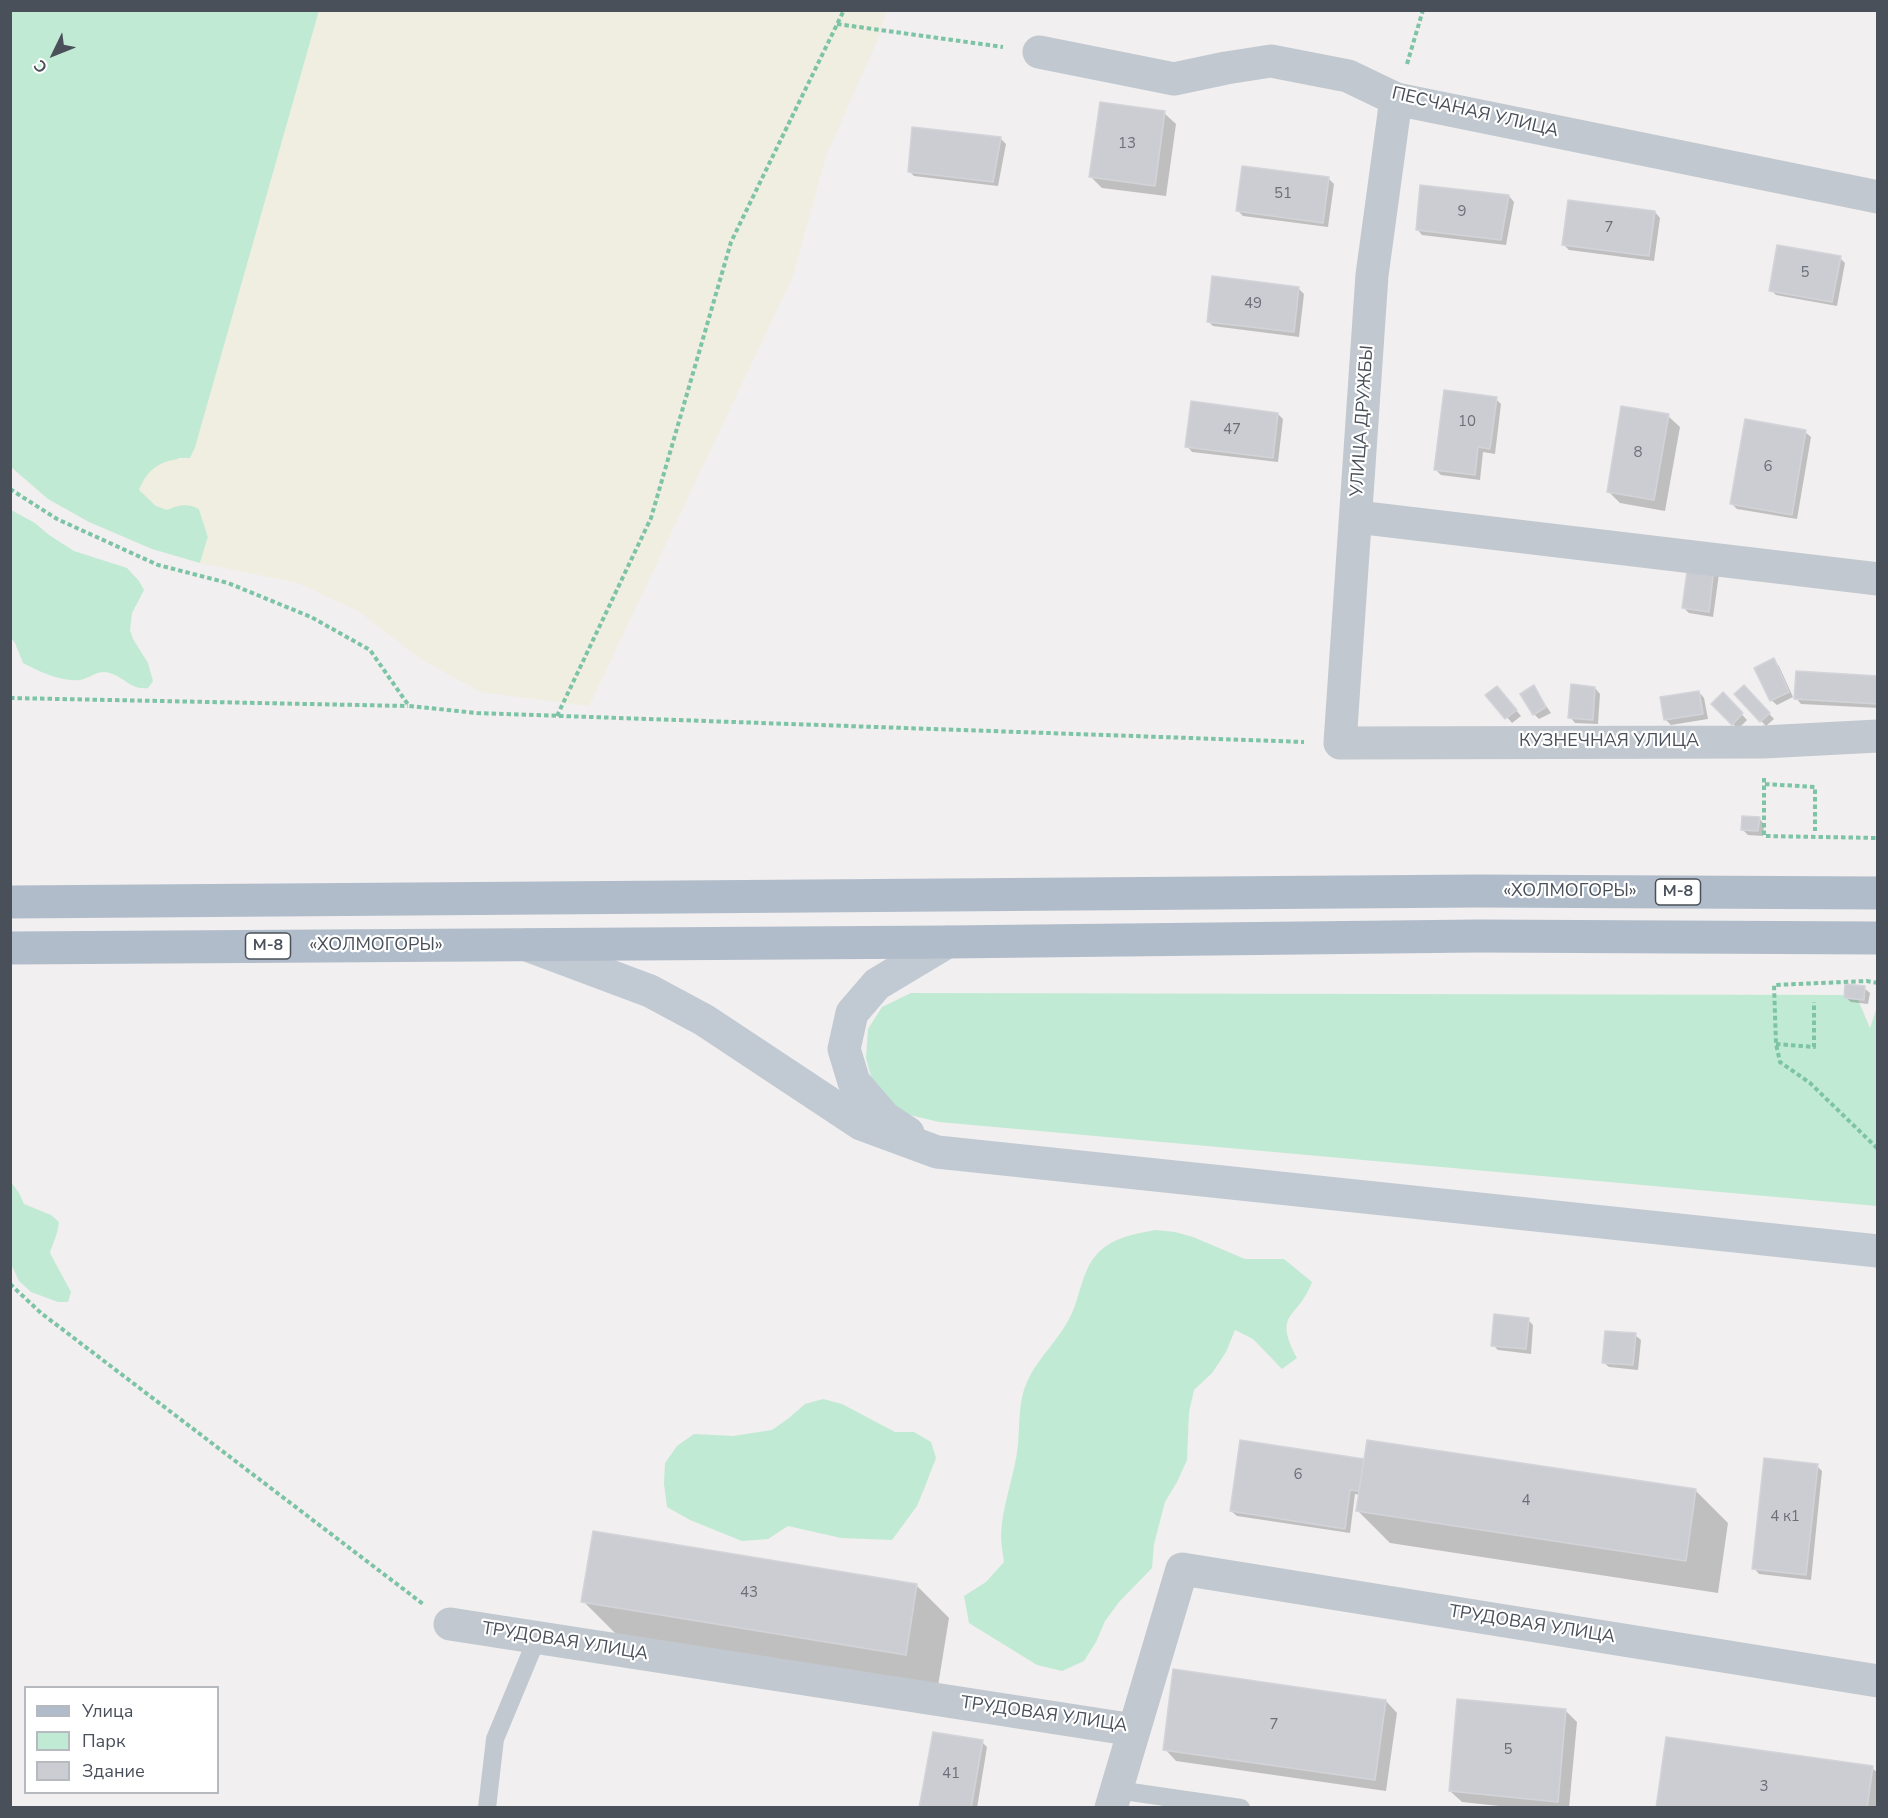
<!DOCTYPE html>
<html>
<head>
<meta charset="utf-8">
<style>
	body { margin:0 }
	#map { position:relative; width:1888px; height:1818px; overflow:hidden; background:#f1efef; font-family:"Nunito Sans",sans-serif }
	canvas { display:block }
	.frame { position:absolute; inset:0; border:12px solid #49505a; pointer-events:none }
	.legend { position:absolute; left:24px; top:1686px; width:195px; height:108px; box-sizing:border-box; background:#fff; border:2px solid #b6b9bd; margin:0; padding:8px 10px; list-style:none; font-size:18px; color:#49505a }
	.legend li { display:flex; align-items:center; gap:12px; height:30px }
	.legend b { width:30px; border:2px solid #b6b9bd }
	.north { position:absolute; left:24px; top:24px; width:60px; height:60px; -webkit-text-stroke:4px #fff; paint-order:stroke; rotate:227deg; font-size:16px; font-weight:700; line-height:24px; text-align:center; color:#49505a }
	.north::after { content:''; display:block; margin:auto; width:21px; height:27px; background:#49505a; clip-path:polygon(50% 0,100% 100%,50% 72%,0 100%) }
</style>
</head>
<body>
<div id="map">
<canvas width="1888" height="1818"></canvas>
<div class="frame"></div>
<ul class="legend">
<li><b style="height:8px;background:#b1bcca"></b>Улица</li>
<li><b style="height:16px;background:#c1ead4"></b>Парк</li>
<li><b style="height:16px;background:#cccdd3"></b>Здание</li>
</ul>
<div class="north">С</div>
</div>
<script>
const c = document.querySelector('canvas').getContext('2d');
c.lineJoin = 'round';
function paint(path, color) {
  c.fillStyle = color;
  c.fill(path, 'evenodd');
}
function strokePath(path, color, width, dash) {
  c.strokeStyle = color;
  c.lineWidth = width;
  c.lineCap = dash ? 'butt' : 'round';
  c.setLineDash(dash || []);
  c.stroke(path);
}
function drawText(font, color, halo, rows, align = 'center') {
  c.font = font + ' "Nunito Sans",sans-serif';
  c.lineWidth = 4.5;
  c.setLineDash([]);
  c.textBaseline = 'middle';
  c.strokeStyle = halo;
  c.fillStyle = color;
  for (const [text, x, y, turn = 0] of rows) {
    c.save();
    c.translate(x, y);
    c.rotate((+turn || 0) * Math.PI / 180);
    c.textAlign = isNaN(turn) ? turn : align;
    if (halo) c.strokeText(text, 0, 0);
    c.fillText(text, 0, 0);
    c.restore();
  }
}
paint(new Path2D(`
	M11 11H319L195 448 190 458H179L139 489 156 506 190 504 199 509 208 537 200 563 152 549 89 522 48 499 11 467Z
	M11 510 35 523 49 535 74 551 127 568 139 581 144 590 132 613 130 630 133 639 148 663 153 681 148 688C131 690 125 678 110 673 98 669 91 678 80 680 61 682 38 671 23 663L15 643 11 638Z
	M911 993 1856 995 1870 1028 1877 1007V1206L939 1122 897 1112 874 1088 866 1058 868 1029 882 1007Z
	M11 1182 19 1193 24 1204 51 1215 59 1222C58 1234 53 1242 50 1253L71 1292 68 1302H58L31 1292 19 1281 11 1264Z
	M1155 1230 1175 1232 1193 1237 1245 1259H1284L1312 1282C1298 1320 1272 1311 1297 1358L1282 1369 1253 1339 1235 1330 1226 1352 1212 1373 1194 1390 1189 1412 1187 1460 1177 1482 1165 1502 1154 1544 1152 1568 1119 1602 1105 1621 1096 1642 1084 1661 1062 1671 1037 1665 969 1623 964 1596 986 1582 1004 1562C1003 1554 1001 1544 1001 1535 1002 1505 1015 1475 1018 1445 1020 1424 1018 1402 1027 1382 1039 1356 1061 1338 1072 1313 1081 1293 1083 1266 1100 1251 1115 1237 1135 1234 1155 1230Z
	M823 1399 842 1404 895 1432H914L931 1442 936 1458 924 1489 917 1506 892 1540 841 1538 788 1526 768 1539 742 1541 690 1520 667 1507 664 1484 665 1463 677 1446 694 1434 733 1436 772 1430 789 1418 805 1404Z`), '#c1ead4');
paint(new Path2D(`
	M319 11H887L876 43 826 156 793 276 589 706 481 692 422 660 358 611 298 583 200 563 208 537 199 509C187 503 179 505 167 510L156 506 139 490C149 465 165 459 190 458L195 448Z`), '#f0ede1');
paint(new Path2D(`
	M1164 113 1176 124 1166 196 1102 188 1091 177Z
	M1000 138 1006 144 998 186 914 176 909 171Z
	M1329 179 1334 184 1328 227 1243 216 1238 211Z
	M1509 196 1514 202 1506 245 1422 235 1417 229Z
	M1655 212 1660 218 1654 261 1569 250 1564 245Z
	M1840 258 1845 263 1837 306 1776 295 1771 290Z
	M1299 289 1304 294 1299 337 1213 326 1208 321Z
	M1496 399 1501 404 1495 454 1483 452 1480 480 1441 475 1435 469Z
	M1278 414 1283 419 1278 462 1192 452 1187 446Z
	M1668 416 1680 427 1665 511 1620 503 1608 491Z
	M1805 432 1811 437 1797 519 1737 509 1732 504Z
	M1689 565 1719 574 1713 617 1689 613 1684 608Z
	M1773 660 1779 666 1793 697 1777 705 1771 700Z
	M1878 678V708L1801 704 1796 698Z
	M1533 687 1551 713 1539 719 1534 714Z
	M1744 687 1774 719 1766 726 1736 695Z
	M1595 688 1600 694 1598 724 1575 723 1570 717Z
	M1699 692 1704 698 1708 719 1671 725 1666 720Z
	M1502 693 1521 716 1512 723 1488 695Z
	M1723 694 1747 720 1738 729 1713 704Z
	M1759 818 1764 824 1763 836 1748 835 1743 830Z
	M1864 988 1870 993 1868 1004 1851 1002 1845 997Z
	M1528 1320 1533 1325 1531 1354 1498 1350 1493 1345Z
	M1635 1335 1641 1340 1638 1370 1609 1367 1603 1362Z
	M1241 1442 1365 1461 1696 1491 1728 1523 1718 1593 1390 1543 1358 1511 1360 1495 1355 1494 1350 1533 1237 1516 1231 1511Z
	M1817 1466 1822 1471 1811 1580 1759 1574 1754 1568Z
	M916 1585 949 1618 938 1686 616 1634 583 1601Z
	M1386 1701 1397 1713 1386 1791 1176 1761 1165 1749Z
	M1566 1711 1577 1722 1569 1808H1518L1462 1802 1450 1791Z
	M982 1742 987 1747 977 1808H921Z
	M1872 1768 1878 1773V1808H1657Z`), '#0003');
const building = new Path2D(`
	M1100 102 1165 111 1155 186 1089 177Z
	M912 127 1001 137 993 182 908 172Z
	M1242 166 1329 177 1323 223 1236 211Z
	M1420 185 1509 195 1501 240 1416 230Z
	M1568 200 1655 211 1649 256 1562 245Z
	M1777 245 1841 256 1832 302 1769 291Z
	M1212 276 1299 287 1294 332 1207 322Z
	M1444 390 1497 397 1490 449 1478 447 1475 475 1434 470Z
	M1191 401 1278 413 1273 458 1185 447Z
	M1621 406 1669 414 1654 500 1607 492Z
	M1745 419 1806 430 1792 515 1730 504Z
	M1688 564 1714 567 1709 612 1682 608Z
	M1774 658 1789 692 1770 701 1754 668Z
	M1796 671 1878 676V704L1794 699Z
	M1571 684 1595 687 1593 720 1568 718Z
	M1534 685 1546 707 1533 715 1520 694Z
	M1744 685 1770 713 1760 722 1734 694Z
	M1497 686 1517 710 1505 719 1485 695Z
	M1699 691 1703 714 1664 720 1660 697Z
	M1723 692 1743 713 1732 725 1711 704Z
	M1742 816 1760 817 1758 831 1741 830Z
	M1845 984 1865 986 1864 1000 1844 998Z
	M1494 1314 1529 1318 1526 1349 1491 1346Z
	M1605 1331 1636 1333 1633 1365 1602 1363Z
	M1240 1440 1364 1459 1359 1491 1350 1490 1345 1529 1230 1511Z
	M1367 1440 1696 1489 1686 1561 1356 1511Z
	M1764 1458 1818 1464 1806 1575 1752 1569Z
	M593 1531 917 1584 906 1655 581 1602Z
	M1173 1669 1386 1700 1375 1780 1163 1750Z
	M1457 1699 1566 1709 1558 1802 1449 1791Z
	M933 1732 983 1740 971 1808H919Z
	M1666 1737 1873 1766 1867 1808H1656Z`);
paint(building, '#cccdd3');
strokePath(building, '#d3d4d9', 1.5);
strokePath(new Path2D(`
	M837 24 1003 47
	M1407 64 1423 10
	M10 489 57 519 158 565 228 583 311 617 370 650 409 706 477 713 1304 742
	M10 698 408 706
	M557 716 651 518 731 242 844 10
	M1764 778V836L1878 838
	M1765 784 1815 787V831
	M1878 983 1867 981 1774 985 1776 1044 1780 1062 1810 1083 1878 1149
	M1776 1044 1814 1047V1002
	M10 1284 41 1313 423 1604`), '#7dc4a6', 4, [4.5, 3]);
strokePath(new Path2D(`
	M1117 1790 1241 1808
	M487 1808 495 1739 537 1638`), '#c1c8cf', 18);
strokePath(new Path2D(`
	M1039 52 1174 79 1226 68 1271 61 1348 76 1396 99 1878 197
	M1396 99 1372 275 1340 743 1763 742 1878 736
	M1357 517 1878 579
	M450 1624 1134 1730
	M1111 1808 1182 1569 1878 1681`), '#c1c8cf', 33);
strokePath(new Path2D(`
	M527 945 650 991 704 1020 861 1124 937 1152 1878 1251
	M908 1133 885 1118 854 1082 844 1049 852 1013 877 984 947 942`), '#c1c9d3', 33);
strokePath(new Path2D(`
	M10 902 1478 891 1878 893
	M10 948 947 942 1478 936 1878 938`), '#b1bcca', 33);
drawText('15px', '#6a6f78', null, [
	["13",1127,144],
	["51",1283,194],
	["9",1462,212],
	["7",1609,228],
	["5",1805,273],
	["49",1253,304],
	["10",1467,422],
	["47",1232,430],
	["8",1638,453],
	["6",1768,467],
	["6",1298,1475],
	["4",1526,1501],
	["4 к1",1785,1517],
	["43",749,1593],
	["7",1274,1725],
	["5",1508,1750],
	["41",951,1774],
	["3",1764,1787]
]);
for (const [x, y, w] of [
	[1678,892,45],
	[268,946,45]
]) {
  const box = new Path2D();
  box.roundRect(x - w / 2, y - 13, w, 26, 4.5);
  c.fillStyle = '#fff';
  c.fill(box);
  strokePath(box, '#49505a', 1.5);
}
drawText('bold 16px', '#49505a', null, [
	["М-8",1678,892],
	["М-8",268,946]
]);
drawText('18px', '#49505a', '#fff', [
	["ПЕСЧАНАЯ УЛИЦА",1475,113,13],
	["УЛИЦА ДРУЖБЫ",1363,421,-86],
	["КУЗНЕЧНАЯ УЛИЦА",1609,742],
	["«ХОЛМОГОРЫ»",1570,892],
	["«ХОЛМОГОРЫ»",376,946],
	["ТРУДОВАЯ УЛИЦА",1532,1625,9],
	["ТРУДОВАЯ УЛИЦА",565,1642,9],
	["ТРУДОВАЯ УЛИЦА",1044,1715,8]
]);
</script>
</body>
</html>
